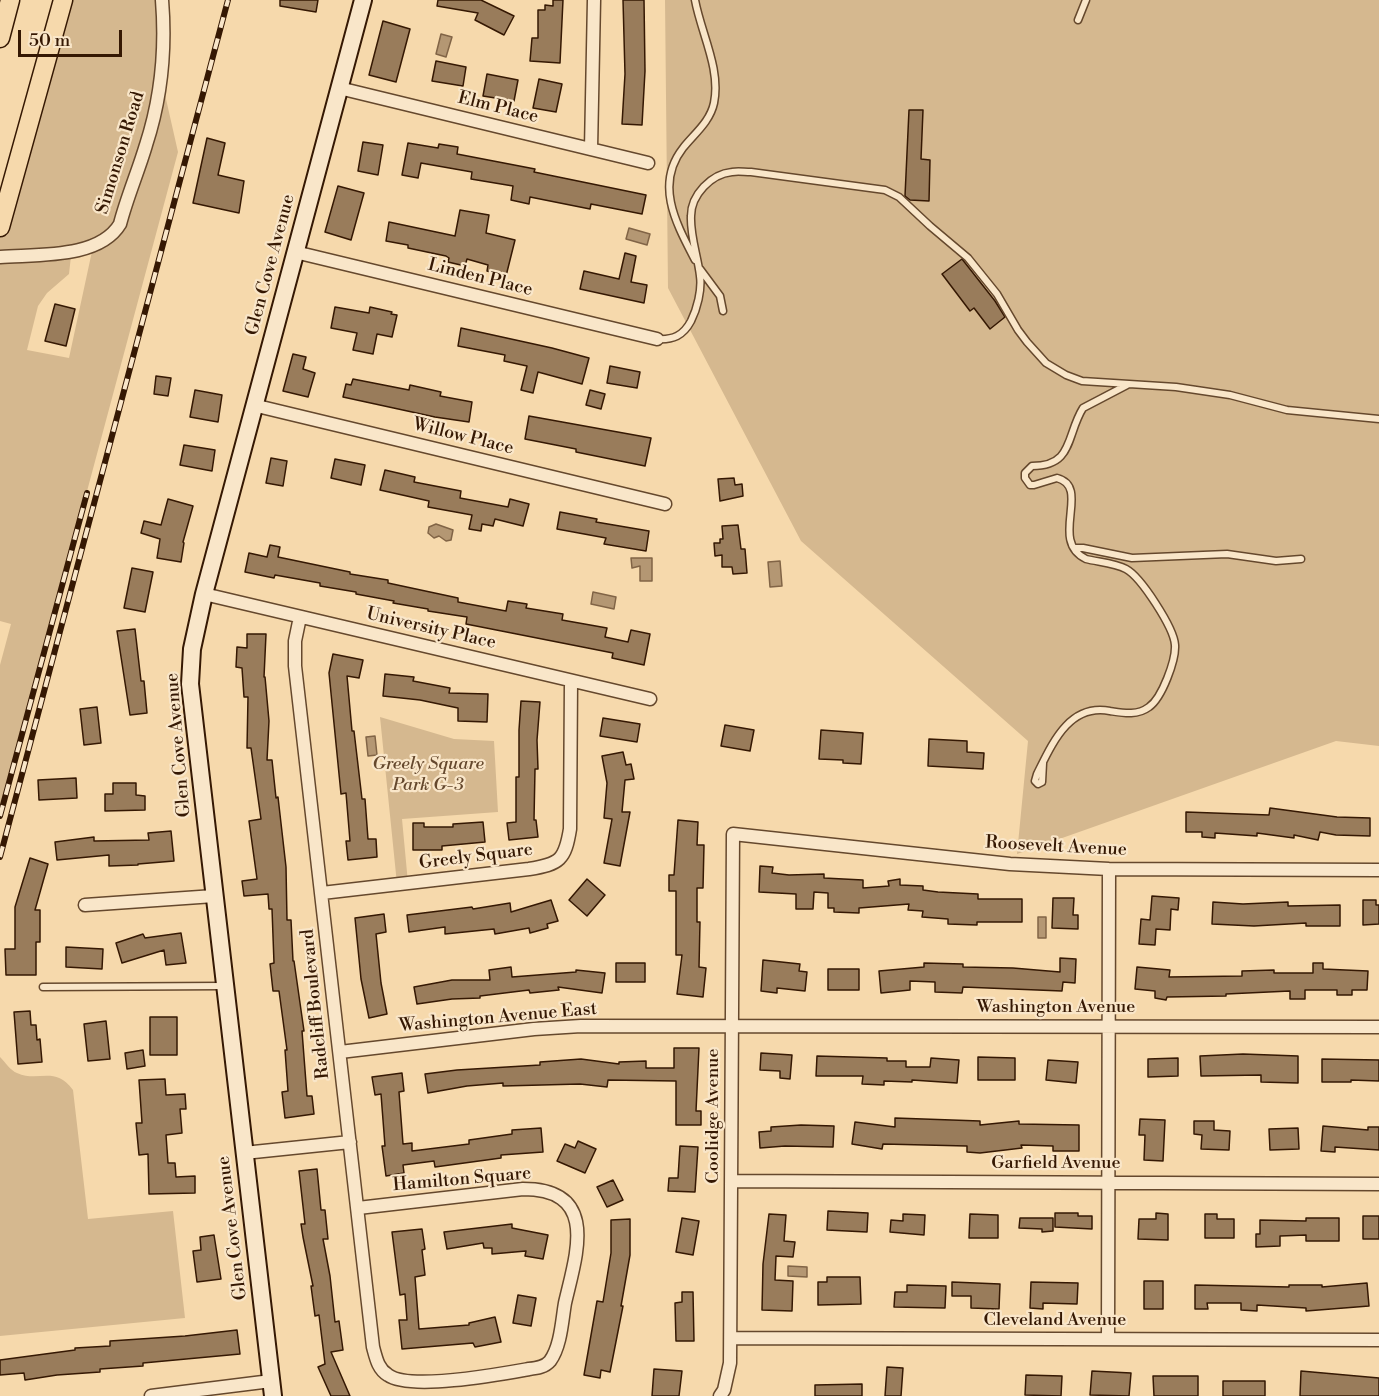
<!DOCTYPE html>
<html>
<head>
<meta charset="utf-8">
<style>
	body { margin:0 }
	#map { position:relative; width:1379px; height:1396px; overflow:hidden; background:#f6d9ac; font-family:"Libre Bodoni",serif }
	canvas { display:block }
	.scale { position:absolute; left:18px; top:30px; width:104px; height:27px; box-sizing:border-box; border:3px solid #351803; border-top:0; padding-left:8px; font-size:18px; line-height:21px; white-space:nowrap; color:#351803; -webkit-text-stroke:4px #f9e6c9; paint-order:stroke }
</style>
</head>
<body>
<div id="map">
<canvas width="1379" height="1396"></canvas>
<div class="scale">50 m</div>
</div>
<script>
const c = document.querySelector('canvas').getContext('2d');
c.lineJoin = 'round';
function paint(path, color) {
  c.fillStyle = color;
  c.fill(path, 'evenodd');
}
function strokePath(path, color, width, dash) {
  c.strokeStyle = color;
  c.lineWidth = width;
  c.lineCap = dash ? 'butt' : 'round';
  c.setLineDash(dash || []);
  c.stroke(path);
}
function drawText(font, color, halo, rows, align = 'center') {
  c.font = font + ' "Libre Bodoni",serif';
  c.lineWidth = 4.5;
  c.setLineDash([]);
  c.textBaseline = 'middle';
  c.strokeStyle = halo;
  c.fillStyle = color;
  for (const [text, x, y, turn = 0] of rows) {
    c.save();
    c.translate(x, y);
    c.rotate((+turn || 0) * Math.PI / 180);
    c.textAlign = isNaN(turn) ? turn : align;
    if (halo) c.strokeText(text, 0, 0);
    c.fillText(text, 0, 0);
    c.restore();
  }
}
paint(new Path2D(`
	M63 0H163L161 77 178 152 2 808H0V665L11 624 0 621V233ZM94 242 69 358 27 350 38 306 47 293 69 274 72 247Z
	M665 0H1379V746L1336 741 1017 854 1028 741 801 541 668 288Z
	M380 717 454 739 494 741 498 812 402 819 408 883 397 884Z
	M0 1057C5 1062 11 1071 17 1073 39 1083 54 1065 73 1090L88 1219 173 1211 185 1318 0 1336Z`), '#d5b88f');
const water = new Path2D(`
	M441 34 452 37 446 57 436 54Z
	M629 228 650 234 647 245 626 239Z
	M436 524 453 530 451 540 446 541 439 536 434 538 428 533 429 527Z
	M631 558H652V581H640V566L632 568Z
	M780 561 782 586 770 587 768 562Z
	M593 592 616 597 614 609 591 604Z
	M375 736 377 755 368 756 366 737Z
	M1038 917H1046V938H1038Z
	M788 1266 807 1267V1277L788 1276Z`);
paint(water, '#b49773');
strokePath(water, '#816446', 1.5);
const building = new Path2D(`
	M280 0H318L316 12 280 6Z
	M438 0H481L514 16 504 35 475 20 478 13 437 6Z
	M553 0H563L560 63 530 61 532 38H538V10H545V5L553 6Z
	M623 0H644L645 71 642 125 622 124 625 74Z
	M383 21 410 29 396 82 369 75Z
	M436 61 466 67 463 86 432 81Z
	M487 74 518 80 514 101 483 96Z
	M539 79 562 84 556 112 533 108Z
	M909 110H923L921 159 930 160 929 201 910 200 905 196Z
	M207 138 225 143 218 175 244 181 239 213 193 203Z
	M363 142 383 145 378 175 358 171Z
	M408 143 438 148 439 144 458 147 457 154 535 169 534 172 646 195 642 214 591 204 590 209 530 197 529 204 511 200 513 186 471 179 472 172 421 163 418 178 402 175Z
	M338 186 364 193 351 240 325 232Z
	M460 210 489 215 486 233 515 240 506 276 487 271 488 265 467 259 465 266 448 262 449 258 446 256 408 248V245L386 241 389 222 455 236Z
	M625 253 636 256 631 282 647 285 644 303 580 289 584 271 619 279Z
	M962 259 995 301 1005 317 990 329 974 308 970 311 942 274Z
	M55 304 75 309 66 346 45 341Z
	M335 307 369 313 370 307 392 312 391 314 397 315 392 337 377 334 373 354 353 350 357 333 331 328Z
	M461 328 552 348 589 358 582 384 538 372 533 393 521 390 527 366 504 361 505 355 458 346Z
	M293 354 306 357 303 369 315 373 308 397 283 391Z
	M610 366 640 372 637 388 607 383Z
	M156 376 171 378 168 396 154 394Z
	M353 379 409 390 410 385 441 392 440 396 472 402 469 422 435 417 343 397 346 384 351 385Z
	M195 390 222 395 218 422 190 417Z
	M590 390 605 394 601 409 586 405Z
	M529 416 651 438 645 466 576 452V449L525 439Z
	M184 445 215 450 212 471 180 465Z
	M271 458 287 461 283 486 266 483Z
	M335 459 365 465 361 485 331 478Z
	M385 470 415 477 414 482 461 491 460 498 508 507 510 499 529 504 523 526 495 519 493 526 482 524 481 531 469 529 472 515 428 507 429 501 380 490Z
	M734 478 735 485 742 484 743 496 720 501 718 479Z
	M168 499 193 506 183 542 184 543 181 562 157 558 160 539 141 533 144 521 161 525Z
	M560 512 597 519 596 522 649 531 646 551 604 544 606 538 557 529Z
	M738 525 741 549H745L747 573 733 574 732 567H722V555L715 556 714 543H720V539H723L722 526Z
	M270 545 280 547 278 557 350 572V574L388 580V583L458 598V602L506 611 508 601 527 604 526 608 563 614 562 620 607 628 605 637 628 642 631 630 650 634 644 665 612 658 613 653 466 624 467 617 428 611V609L393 603 394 601 356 594V592L320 586V583L275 575 274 578 245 572 249 553 267 557Z
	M132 568 153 572 145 612 124 608Z
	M135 629 141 681H144L147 713 130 715 117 631Z
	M247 634H266L264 677H265L269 721 267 760H272L276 798 278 797 286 867 287 920H291L293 961H294L304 1031H302L307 1096H312L314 1114 285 1118 282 1092 288 1091 285 1050H287L279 991H273L270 964 274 963 272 909H269L268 894 244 896 242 881 257 879 249 821 261 819 251 748H247L248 697H244L242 668 236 667 237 647 247 648Z
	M333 654 363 660 359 678 347 676 352 731H354L362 799H365L368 839H376L377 857 348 860 346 841H350L346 793 341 794 329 673Z
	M385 674 414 677 413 681 450 688 449 693 488 694 487 722 458 721V708L420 700 383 696Z
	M521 701 540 702 537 740 538 769H535L534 820H536L538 837 509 840 507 823 516 822V777H519V730Z
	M97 707 101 743 84 745 80 709Z
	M603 718 640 724 637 742 600 736Z
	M725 725 754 730 750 751 721 746Z
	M821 730 863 733 861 764 843 763V760L819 759Z
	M929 739 967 741V752L984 753 983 769 928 766Z
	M623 752 626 765 631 764 634 779 625 780 622 812H630L620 866 604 863 612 819 604 818 607 783 602 756Z
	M76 778 77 798 39 800 38 780Z
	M113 783H136V795L145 796V810L105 811V794H113Z
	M1270 808 1337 817 1370 818V836L1336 835 1320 832 1318 840 1294 835V838L1257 833V836L1215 833V838L1202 837V832H1186V812L1269 815Z
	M678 820 698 822 697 845H704L703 888H697V922H700L699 967 706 968 703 997 677 994 682 955H676V891H669V875H674Z
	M483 822 485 842 442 846V850H413V823H424V827H453V824Z
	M171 831 174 861 138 864V865L109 866V855L57 860 55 842 94 837V841L149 840 148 833Z
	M30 858 48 864 35 910H40V942H36V975H6L5 949H15V907Z
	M760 866 773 867 772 873 789 875 824 874V878L863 880V888L889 886 888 881 900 879V885L923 886V890L938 892 978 894V899H1022V922H977V925L948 924V919L922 917 923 911 908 910 909 904 859 908V913L834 912V908H828V893L814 892 813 909H796V894L759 892Z
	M587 879 605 895 587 916 569 900Z
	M1152 896 1179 898 1178 910 1171 909 1170 930 1156 929 1155 945 1139 944 1141 919 1150 920Z
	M1053 898H1074L1073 915H1078V929L1052 928Z
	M551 900 558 921 547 924 548 928 530 933 529 928 495 934 494 929 445 934V927L409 932 407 915 472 907 473 909 510 903 511 912Z
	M1363 900H1376V905H1379V924L1363 925Z
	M1213 902 1243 904 1288 902V906L1340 905V926H1306V923L1254 926 1212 924Z
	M384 914 386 932 376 934 381 983 387 1014 369 1018 361 979 355 918Z
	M181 933 186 963 166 965 164 950 122 963 116 943 143 934 145 938Z
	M66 947 103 949 102 969 66 967Z
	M1060 958 1076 959 1075 983 1063 982 1062 991 963 987 962 993 935 992V982L910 981V990L881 993 879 971 924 967V963L963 964V967L1013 968 1060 972Z
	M763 960 800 964 799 971 807 972 805 991 777 988V993L761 991Z
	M616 963H645V982H616Z
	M1313 963H1323V969L1368 971 1367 990H1352V995H1337V990H1305V999H1290V991L1226 994V996L1167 997 1166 1000 1155 998V991L1135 989 1137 967 1170 970 1169 977 1242 976V971L1274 970V973H1313Z
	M511 967 512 977 576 972V970L605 973 602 993 558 987 559 990 530 993 529 990 480 996V998L452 999 417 1004 414 987 452 980H490L489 970Z
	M828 969H859V990H828Z
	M30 1011 31 1025H36L37 1040 40 1039 42 1062 18 1064 14 1012Z
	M150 1017H177V1055H150Z
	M106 1021 110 1059 88 1061 84 1024Z
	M674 1048H699L696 1111H701V1125H676V1081L608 1080 607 1087 580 1084 503 1086V1083L467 1086 428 1093 425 1074 457 1070 540 1065V1062L581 1059 619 1064V1062L646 1061V1068H674Z
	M143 1050 145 1066 127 1069 125 1053Z
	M761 1053 792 1055 790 1079 780 1078V1071L760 1070Z
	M1243 1054 1298 1056V1083L1261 1082V1075L1201 1076 1200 1056Z
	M817 1056 887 1058V1061H906V1067H930L931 1058 959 1060 957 1083 912 1080V1082L884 1081V1085L862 1084 863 1076H816Z
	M978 1057 1015 1058V1080H978Z
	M1178 1058V1076L1148 1077V1059Z
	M1322 1059 1379 1060V1081L1351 1080V1082H1322Z
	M1048 1060 1078 1062 1076 1083 1046 1080Z
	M402 1073 404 1091 399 1092 403 1144 412 1143V1151L469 1144V1140L512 1134V1130L541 1128 543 1152 501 1155V1158L435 1167 434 1161 403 1165 404 1173 386 1176 382 1146H385L381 1094 375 1095 372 1077Z
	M165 1079 166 1095 185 1094 186 1109H180L182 1133 166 1135 168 1163H175L176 1177 195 1176V1193L149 1194 148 1154 139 1155 136 1123H142L139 1080Z
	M895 1118 980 1121V1125L1019 1121V1124L1079 1125V1151H1053V1146L1021 1145 1022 1148 980 1153 967 1152V1146L883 1144 882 1149 852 1144 855 1122 895 1127Z
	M1140 1119 1165 1120 1163 1161 1144 1160 1145 1135H1139Z
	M1194 1121H1214V1130L1230 1131 1229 1150 1201 1149 1202 1135 1194 1134Z
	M801 1125 834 1126 833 1147 785 1146 760 1148 759 1132 771 1131V1127Z
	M1323 1126 1368 1130V1127H1379V1150L1335 1147V1152L1321 1151Z
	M1298 1128 1299 1149 1270 1150 1269 1129Z
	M578 1141 596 1149 585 1173 557 1161 565 1144 575 1148Z
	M680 1146 698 1147 695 1192 668 1191 669 1178H678Z
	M317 1169 321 1210H325L328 1239H323L330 1276 335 1322 339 1321 343 1350 331 1352 350 1396H331L318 1367 325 1364 319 1315 315 1316 311 1286H313L303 1237 301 1224H305L299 1171Z
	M613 1180 623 1200 607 1207 597 1187Z
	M828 1211 868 1213 867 1232 827 1230Z
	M1055 1213H1078V1216H1092V1229L1055 1227Z
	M1156 1213 1168 1214V1240L1138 1239 1139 1219H1156Z
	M769 1214 786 1215 784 1241 795 1242 793 1257 776 1256 775 1280 793 1281 792 1311 762 1310 763 1264Z
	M903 1214 925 1215 924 1235 890 1232 891 1220 903 1221Z
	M970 1214 998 1215V1238H969Z
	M1205 1214H1217V1219H1234V1238H1205Z
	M1363 1216H1379V1239H1363Z
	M682 1218 699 1221 693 1255 676 1252Z
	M1020 1218H1053V1231L1042 1232V1229L1019 1228Z
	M1306 1218H1339V1241H1306V1235L1280 1236V1246L1256 1247V1234H1260V1220L1306 1221Z
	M630 1219V1255L621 1306H623L610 1372 601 1370 600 1378 584 1375 597 1301 603 1302 611 1253V1220Z
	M512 1224V1228L548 1235 543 1259 525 1256 526 1251 492 1254V1248H484L483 1243 447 1249 444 1232Z
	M422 1229 425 1249 422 1250 425 1275 415 1277 419 1329 469 1325V1323L495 1317 501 1342 475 1347 473 1343 402 1349 399 1320H407L405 1294 400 1295 392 1232Z
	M214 1235 221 1279 197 1282 193 1251 201 1250 200 1237Z
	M827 1277H860L861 1304 818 1305V1282H827Z
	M1144 1281H1163V1309H1144Z
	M952 1282 1000 1284 999 1309 971 1308V1296H952Z
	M1031 1282 1078 1283 1077 1304 1043 1303V1309L1030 1308Z
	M1367 1283 1369 1306 1306 1311V1308L1257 1305V1311L1241 1310V1303H1207L1208 1309H1195V1285L1289 1287V1285H1322V1287Z
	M907 1285 946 1286 945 1308 894 1307 895 1292H907Z
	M682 1292H693L694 1341H676L675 1303 682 1302Z
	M518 1295 536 1298 531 1326 513 1323Z
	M237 1330 240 1354 143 1363V1366L100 1369V1372L57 1375 25 1380 24 1373 0 1375V1360L75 1350V1348L110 1346V1341L185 1336Z
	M887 1367 903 1368 901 1396H885Z
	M654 1369 682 1371 679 1396H652Z
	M1092 1371 1131 1373 1129 1396 1090 1395Z
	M1301 1371 1379 1378V1396H1300Z
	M1026 1375 1062 1376 1061 1396 1025 1395Z
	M1153 1376H1198V1396H1154Z
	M1223 1381H1265V1396H1223Z
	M862 1384V1396H815V1385Z`);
paint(building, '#997c5b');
strokePath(building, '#351803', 1.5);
const lane = new Path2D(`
	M695 0C701 33 721 69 714 103 710 122 694 134 683 148 654 185 677 225 695 260
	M1078 20 1086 0
	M700 269 720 296 723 311
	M657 339C673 340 683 336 691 321 697 309 702 290 700 276 698 257 690 236 691 216 691 195 711 174 732 172 738 171 744 172 751 172L885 190 899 197 930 226 968 258 997 294 1018 330 1027 342 1046 363 1066 375 1082 381 1176 387 1230 395 1287 410 1379 419
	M1074 548H1083L1132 558 1227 554 1276 561 1301 559
	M1043 763 1042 782 1038 784 1035 781 1037 774C1052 744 1069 703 1110 711 1123 713 1137 716 1149 707 1162 698 1176 660 1175 645 1174 628 1141 577 1126 569 1115 563 1098 562 1086 559 1048 541 1092 487 1057 478L1034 485H1030L1025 478V473L1032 466C1074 466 1066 435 1083 408L1127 385
	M43 987 224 986`);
const street = new Path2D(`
	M339 88 648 163
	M591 149 594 0
	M295 252 657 339
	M0 257C37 254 99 259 120 224 127 197 138 172 146 145 161 99 166 49 162 0
	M253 405 665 504
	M204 594 650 699
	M300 617 295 641V666L373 1347C376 1358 378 1369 388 1375 410 1391 501 1374 529 1369 537 1368 545 1367 550 1361 561 1346 562 1320 565 1303 576 1255 600 1189 523 1189L358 1208
	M322 893 529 869C560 864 565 860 570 829L571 681
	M85 905 214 896
	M340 1052 534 1029 581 1026 1379 1027
	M244 1153 350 1142
	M732 1181 1379 1184
	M731 1338 1379 1340
	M1108 1339 1109 869
	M151 1396 271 1381
	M720 1396 724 1390 730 1363 733 834 1010 864 1109 869 1379 870`);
const secondary = new Path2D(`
	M273 1396 190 684 192 649 204 594 363 0`);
const primary = new Path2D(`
	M0 38 10 0
	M0 227 63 0`);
strokePath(lane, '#65482d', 9);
strokePath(street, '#65482d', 15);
strokePath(secondary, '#351803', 20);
strokePath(primary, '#351803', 21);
strokePath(lane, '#f9e6c9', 6);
strokePath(street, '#f9e6c9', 12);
strokePath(secondary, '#f9e6c9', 16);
strokePath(primary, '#f6d9ac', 18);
const rail = new Path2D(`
	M0 816 87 493
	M0 857 228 0`);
strokePath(rail, '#351803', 6);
strokePath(rail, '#f9e6c9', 4, [11]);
drawText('18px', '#351803', '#f9e6c9', [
	["Elm Place",498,108,14],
	["Simonson Road",121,153,-73],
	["Glen Cove Avenue",271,265,-75],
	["Linden Place",480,278,14],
	["Willow Place",463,437,14],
	["University Place",431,629,13],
	["Glen Cove Avenue",179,745,-95],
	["Roosevelt Avenue",1056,847,3],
	["Greely Square",476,857,-7],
	["Radcliff Boulevard",316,1004,-96],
	["Washington Avenue",1056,1008],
	["Washington Avenue East",498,1018,-5],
	["Coolidge Avenue",714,1116,-90],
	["Garfield Avenue",1056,1164],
	["Hamilton Square",462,1180,-5],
	["Glen Cove Avenue",233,1228,-97],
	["Cleveland Avenue",1055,1321]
]);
drawText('italic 18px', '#65482d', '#f9e6c9', [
	["Greely Square",428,765],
	["Park G-3",428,786]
]);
</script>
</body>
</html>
